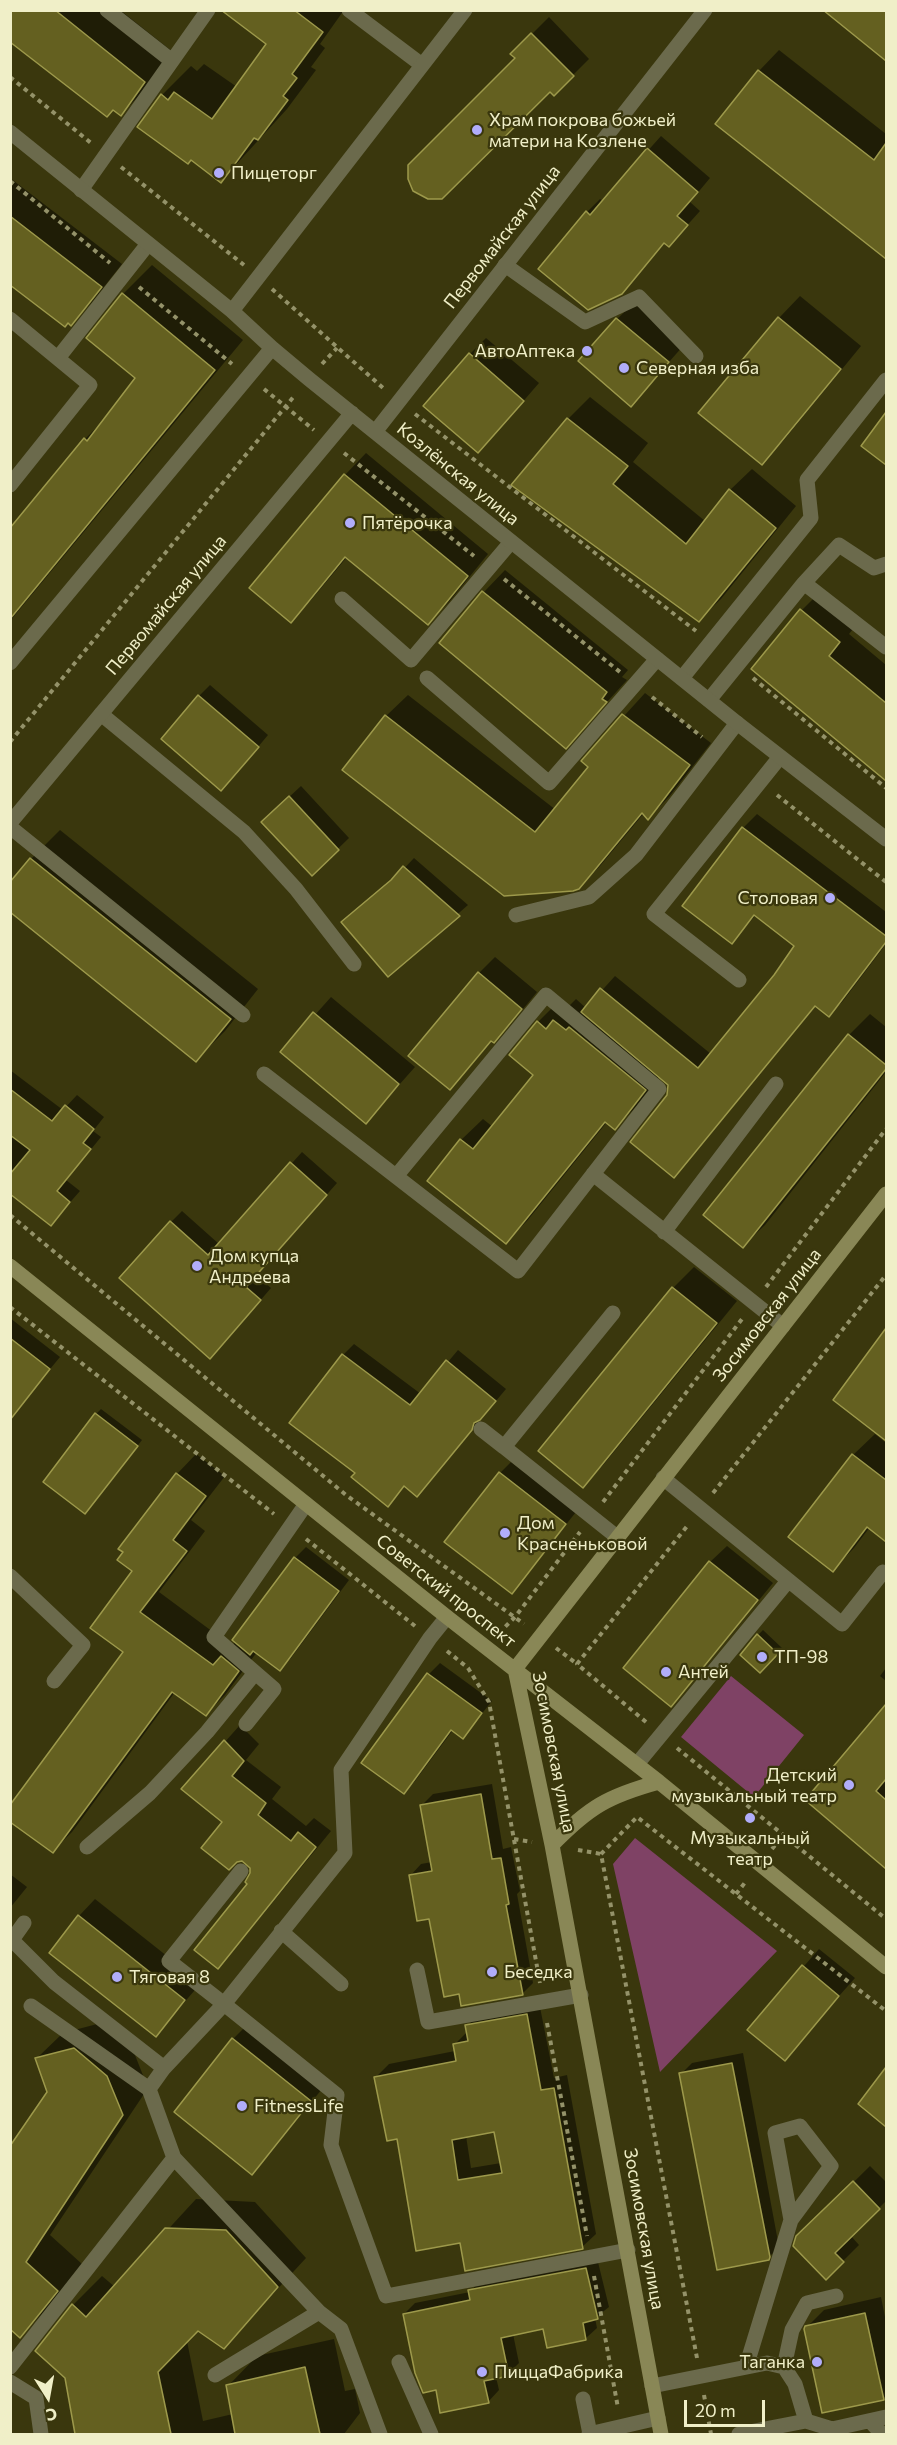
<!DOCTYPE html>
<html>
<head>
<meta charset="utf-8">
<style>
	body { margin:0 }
	#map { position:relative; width:897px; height:2445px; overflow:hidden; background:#3a370d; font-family:Commissioner,sans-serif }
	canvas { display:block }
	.frame { position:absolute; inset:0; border:12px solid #f0efc8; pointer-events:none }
	.north { position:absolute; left:18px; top:2367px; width:60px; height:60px; -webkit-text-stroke:4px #3a370d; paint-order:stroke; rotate:169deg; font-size:16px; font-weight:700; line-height:24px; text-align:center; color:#f0efc8 }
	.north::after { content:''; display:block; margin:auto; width:21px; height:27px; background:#f0efc8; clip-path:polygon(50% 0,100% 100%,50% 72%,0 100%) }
	.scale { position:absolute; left:684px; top:2400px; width:81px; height:27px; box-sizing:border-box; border:3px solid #f0efc8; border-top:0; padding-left:8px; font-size:18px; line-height:21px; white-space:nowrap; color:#f0efc8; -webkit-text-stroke:4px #3a370d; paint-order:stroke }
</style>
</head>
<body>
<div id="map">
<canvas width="897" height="2445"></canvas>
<div class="frame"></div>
<div class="north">С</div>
<div class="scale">20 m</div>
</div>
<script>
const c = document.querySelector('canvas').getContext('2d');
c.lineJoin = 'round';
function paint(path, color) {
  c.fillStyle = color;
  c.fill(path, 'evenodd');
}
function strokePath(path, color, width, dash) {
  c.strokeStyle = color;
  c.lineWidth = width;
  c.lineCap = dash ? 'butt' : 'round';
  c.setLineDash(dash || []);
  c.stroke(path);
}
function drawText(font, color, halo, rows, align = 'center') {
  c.font = font + ' Commissioner,sans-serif';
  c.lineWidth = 4.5;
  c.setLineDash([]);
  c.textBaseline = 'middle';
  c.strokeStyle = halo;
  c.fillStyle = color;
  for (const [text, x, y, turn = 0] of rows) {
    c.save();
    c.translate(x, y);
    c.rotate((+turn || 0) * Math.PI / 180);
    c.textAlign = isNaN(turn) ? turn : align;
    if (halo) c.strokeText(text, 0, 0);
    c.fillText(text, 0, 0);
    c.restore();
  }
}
paint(new Path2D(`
	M731 1676 804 1735 754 1797 681 1737Z
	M635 1838 777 1951 660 2072 613 1864Z`), '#7f4265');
paint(new Path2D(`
	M10 10H120L173 52 150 85 121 114Z
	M229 10H344L320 44 325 48 311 67 316 70 287 109 221 181 191 159 139 127 162 95 191 66 197 71 204 64 237 87 268 44Z
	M825 10H886V60Z
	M549 17 589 59 554 94 512 54Z
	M779 50 886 134V257L717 124 759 71Z
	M661 136 710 178 690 202 700 211 682 231 666 242 621 293 587 212 600 199 603 201Z
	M10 178 122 264 92 302 71 324 10 283Z
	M152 265 243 340 10 621V530L85 439 111 413 137 378 123 294Z
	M800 296 861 346 783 441 761 463 701 412 779 318Z
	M634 303 684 345 631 405 617 319Z
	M486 338 539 383 494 435 470 354Z
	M590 397 648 443 633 462 705 521 730 490 752 469 796 506 721 599 699 620 513 485 568 419Z
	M886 414V463L863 446Z
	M366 453 488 554 449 602 428 623 347 557 312 599 291 621 345 475Z
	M505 570 628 670 622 677 627 680 566 747 441 643 484 592Z
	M823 589 860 620 849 634 886 665V779L753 668 802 610Z
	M210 685 268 735 232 778 199 696Z
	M645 693 711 743 669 797 648 818 644 813 600 866 578 888 386 716 408 695 556 810 591 767 583 761Z
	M301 786 349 838 312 874 274 811Z
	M757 814 886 912V944L843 1001 829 1015 816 1005 687 1162 674 1176 668 1096 669 1084 660 1076 636 1107 615 1128 607 1122 527 1221 506 1242 461 1140 483 1119 493 1127 535 1075 538 1022 559 1001 567 1008 576 999 586 1008 615 976 711 1054 775 975 796 946 756 915 732 942 684 906 743 828Z
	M60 830 258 989 225 1031 196 1060 10 884 31 859Z
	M414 858 468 905 388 975 398 875Z
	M495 957 537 992 510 1025 493 1040 450 1088 479 973Z
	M331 997 415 1067 366 1122 282 1052Z
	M870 1014 886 1027V1072L765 1225 743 1246 849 1035Z
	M10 1070 63 1110 77 1095 104 1117 93 1131 101 1137 66 1180 80 1191 51 1224 10 1193Z
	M302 1152 337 1183 256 1275 271 1288 221 1346 171 1222 182 1211 219 1244Z
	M694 1267 737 1301 604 1464 583 1486 673 1288Z
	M10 1318 60 1357 13 1414 10 1412Z
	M886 1331V1434L884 1437 835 1400Z
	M354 1344 421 1394 458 1350 506 1389 417 1495 405 1485 387 1505 357 1473 343 1355Z
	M101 1409 142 1440 90 1507 96 1414Z
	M875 1434 886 1443V1540L870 1527 854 1548 833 1570 853 1455Z
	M196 1454 225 1476 191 1520 205 1531 159 1592 232 1646 295 1558 306 1547 349 1580 291 1658 280 1669 257 1652 225 1695 206 1714 175 1692 72 1832 53 1851 125 1651 134 1571 125 1552 120 1548 177 1474Z
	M511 1462 576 1512 512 1592 500 1473Z
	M727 1546 773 1583 687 1688 671 1705 710 1562Z
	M763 1630 782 1648 760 1671 758 1635Z
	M440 1663 492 1701 463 1737 453 1730 415 1781 404 1792 429 1674Z
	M886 1668V1681L880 1676Z
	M886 1706V1867L807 1799Z
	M240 1725 259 1744 246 1760 281 1787 272 1799 306 1826 314 1818 331 1831 233 1951 218 1967 252 1872 224 1821 183 1789Z
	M492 1784 503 1849 511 1847 520 1891 517 1894 533 1983 522 1994 460 1992 430 1917 410 1876 421 1864 432 1862 422 1805 433 1794Z
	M10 1874 27 1887 10 1908Z
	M95 1899 201 1983 156 2035 79 1916Z
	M819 1949 855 1978 784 2058 749 2029Z
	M539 2002 554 2078 567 2075 596 2234 582 2247 461 2242 398 2137 376 2077 389 2064 455 2051 454 2045 468 2031 467 2026 480 2013ZM495 2130 501 2163 471 2168 466 2136Z
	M101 2023 133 2050 148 2088 50 2235 82 2264 46 2310 20 2336 10 2327 48 2093 37 2058 63 2033Z
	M249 2023 326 2084 268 2156 252 2173 233 2039Z
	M743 2053 779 2247 768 2258 681 2074 692 2063Z
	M886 2070V2117L882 2122 860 2104Z
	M870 2166 886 2182V2201L851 2236 859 2245 826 2278 798 2237Z
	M196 2199 255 2202 306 2258 224 2347 198 2329 187 2341 203 2421 233 2414 228 2386 257 2356 334 2339 345 2391 355 2389 360 2413 344 2434H76L66 2377 37 2351 73 2305 102 2276 115 2287Z
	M597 2258 609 2307 595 2318 597 2328 585 2339 544 2328 513 2334 519 2363 508 2374 496 2377 499 2390 488 2402 437 2389 404 2314 415 2303 470 2292 481 2280Z
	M881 2297 886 2322V2395L883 2399 807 2327 824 2310Z`), '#0007');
const building = new Path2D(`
	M10 10H55L145 82 121 116 113 110 107 117 10 42Z
	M221 10H294L323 32 292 74 297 78 283 96 288 100 258 140 254 138 221 183 191 160 188 164 137 127 161 94 168 100 174 92 212 119 266 44Z
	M823 10H886V61Z
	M531 33 574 76 554 96 550 92 442 199H428L413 191 408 179V165L515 58 510 54Z
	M758 70 874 160 886 143V259L715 124Z
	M647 148 698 192 677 216 688 225 669 247 664 243 622 294 588 310 538 269 586 211 590 215Z
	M10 216 102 287 71 326 68 323 65 327 10 285Z
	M122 293 215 370 10 619V528L84 438 87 441 135 378 86 338Z
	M778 317 841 369 762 465 698 413Z
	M616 318 669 362 631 407 578 361Z
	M469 353 524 401 478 453 423 406Z
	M886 412V465L861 446Z
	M567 418 628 466 613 484 686 544 729 489 776 528 699 622 511 485Z
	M344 474 468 576 428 625 345 557 291 623 249 588Z
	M482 591 607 692 602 699 607 702 566 749 439 643Z
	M800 609 840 642 829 656 886 703V781L751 669Z
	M198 695 259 747 221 791 161 739Z
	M622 714 690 765 648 820 642 813 579 889 573 891 504 896 342 770 385 715 535 832 588 767 581 761Z
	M289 796 339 850 312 876 261 822Z
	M742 827 886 936V942L829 1017 815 1006 674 1178 630 1142 667 1095 668 1085 581 1012 600 988 698 1068 774 975 794 946 754 915 732 944 682 906Z
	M30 858 231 1019 196 1062 10 912V882Z
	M403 866 460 916 388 977 341 922 391 880Z
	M478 972 522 1009 494 1043 491 1041 450 1090 408 1056Z
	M313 1012 399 1084 366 1124 280 1052Z
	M553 1020 566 1030 569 1027 646 1090 615 1130 605 1122 506 1244 427 1181 460 1139 473 1149 533 1075 509 1055 537 1021 546 1029Z
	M848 1034 886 1065V1069L743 1248 703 1215Z
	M10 1089 52 1121 65 1105 94 1129 83 1143 91 1149 57 1191 70 1202 51 1226 10 1194V1174L30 1150 10 1135Z
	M290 1162 327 1195 246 1287 261 1300 210 1359 119 1278 170 1221 208 1255Z
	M672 1287 717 1323 583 1488 538 1451Z
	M886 1328V1441L833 1400Z
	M10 1338 50 1369 10 1420Z
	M342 1354 410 1405 446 1360 496 1401 480 1420 474 1423 472 1430 417 1497 404 1486 388 1507 351 1477 355 1473 289 1423Z
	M95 1413 138 1446 85 1514 43 1482Z
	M852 1454 886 1480V1542L867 1527 833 1572 788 1537Z
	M499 1472 566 1524 512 1594 444 1542Z
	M176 1473 206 1496 173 1540 187 1551 140 1612 213 1665 221 1656 239 1671 206 1716 172 1692 53 1853 10 1822V1805L123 1652 90 1628 132 1571 117 1560 123 1552 118 1549Z
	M294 1557 339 1591 280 1671 253 1651 250 1655 232 1640Z
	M709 1561 758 1600 671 1707 623 1668Z
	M757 1634 778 1654 760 1673 740 1655Z
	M427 1673 482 1713 463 1739 451 1730 404 1794 361 1763Z
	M886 1704V1779L876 1791 886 1800V1869L805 1800Z
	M224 1740 244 1761 232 1776 266 1803 258 1815 291 1841 298 1832 316 1847 218 1969 194 1950 247 1884 245 1882 250 1873V1868L242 1861 237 1862 229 1870 201 1848 222 1822 181 1789Z
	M481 1794 492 1859 501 1858 509 1904 506 1905 523 1995 461 2006 459 1994 444 1997 429 1919 417 1921 409 1875 432 1871 420 1805Z
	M78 1915 185 2000 156 2037 49 1953Z
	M802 1965 839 1996 785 2061 747 2030Z
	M527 2014 541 2090 554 2088 583 2249 465 2271 460 2243 416 2251 397 2139 387 2141 374 2077 456 2061 453 2044 468 2041 465 2025ZM494 2132 502 2173 458 2180 452 2140Z
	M232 2038 311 2101 252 2175 174 2112Z
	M74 2048 107 2076 123 2115 26 2262 58 2291 20 2338 10 2329V2146L47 2092 35 2058Z
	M732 2063 770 2257 769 2260 717 2270 679 2073Z
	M886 2067V2127L858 2104Z
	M853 2181 880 2209 835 2253 844 2262 826 2280 793 2246 796 2236Z
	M165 2228 226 2230 278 2287 224 2349 198 2331 158 2372 171 2434H75L65 2378 35 2351 72 2304 86 2317Z
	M586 2268 598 2319 583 2323 586 2340 547 2348 543 2329 501 2338 509 2376 484 2381 489 2403 440 2413 436 2390 423 2393 415 2373 403 2314 470 2300 468 2290Z
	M865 2313 884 2400 822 2413 804 2329 805 2326Z
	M305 2367 320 2434H235L226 2385Z`);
paint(building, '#646020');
strokePath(building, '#9d994b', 1.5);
strokePath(new Path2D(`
	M10 77 91 143
	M121 167 244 265
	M10 181 110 263
	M139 287 232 364
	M272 289 383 388
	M322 364 337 348
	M264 389 314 430
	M415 414 696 631
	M344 453 474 556
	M504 579 620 672
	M753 678 886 788
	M652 697 702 737
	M10 742 295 395
	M777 795 886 882
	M10 1215 346 1495 524 1624
	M766 1287 886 1129
	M10 1307 274 1514
	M713 1493 886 1275
	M603 1502 742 1319
	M306 1539 415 1626
	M499 1633 515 1617 580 1532
	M556 1648 577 1664
	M447 1651 468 1668 489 1702 540 1983
	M646 1722 577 1664 688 1525
	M677 1748 886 1919
	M514 1839 532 1842
	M772 1849 783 1836
	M578 1850 601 1854
	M736 1894 747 1880
	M547 2023 587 2236
	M594 2276 618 2408
	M697 2358 601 1854 637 1817 886 2011
	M704 2395 711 2434`), '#949269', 4, [4.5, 4.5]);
strokePath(new Path2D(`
	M107 10 172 61
	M349 10 422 65
	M81 190 208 10
	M505 265 585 322 639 297 696 356
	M10 319 90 385 10 485
	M58 358 148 244
	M804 583 886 647
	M342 599 411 660 511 542
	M427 678 549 783 657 659
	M682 678 811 518 807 480 886 380
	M709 700 804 583 839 545 874 568 886 564
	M101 714 244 832 296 889 354 964
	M10 827 243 1015
	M516 915 589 897 636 855 737 723
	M739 980 654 914 780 757
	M264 1074 518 1271 659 1089 546 995 397 1175
	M593 1174 783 1326
	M664 1232 776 1084
	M613 1313 504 1447 617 1537
	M481 1429 504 1447
	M663 1478 842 1624 883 1572
	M10 1576 83 1645 54 1681
	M447 1617 430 1638 341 1770 345 1853 224 2004 337 2095 331 2145 386 2296 628 2250
	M246 1724 274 1689 214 1637 306 1504
	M637 1764 788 1581
	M87 1847 150 1793 207 1732 255 1673
	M24 1923 12 1940 54 1982 164 2068 149 2089
	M281 1931 341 1984
	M417 1970 428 2022 581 1995
	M31 2006 149 2089 174 2158
	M164 2068 224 2004 169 1961 241 1871
	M399 2362 431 2434
	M10 2367 174 2158 319 2312
	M746 2367 791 2220 775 2133 800 2126 831 2166 791 2220
	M215 2375 319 2312 341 2329 380 2434
	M10 2382 36 2398 41 2434
	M652 2386 767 2363 784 2367
	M583 2399 590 2434
	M806 2421 832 2429 886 2417
	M870 2421 882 2434
	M739 2434 806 2421 795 2384 784 2367 792 2330 807 2303 836 2296`), '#6b6a4c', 15);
strokePath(new Path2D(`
	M10 132 232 311 272 348 309 379 737 723 886 839
	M232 311 465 10
	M375 432 705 10
	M10 663 272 348
	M10 823 352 413
	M589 2434 658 2418`), '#6b6a4c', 15);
strokePath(new Path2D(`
	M10 1266 447 1617 659 1782 886 1967
	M515 1669 552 1845 661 2434
	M515 1669 886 1194
	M552 1845C589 1807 608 1796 659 1782`), '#898756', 15);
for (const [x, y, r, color] of [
	[477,130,6,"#b1adfa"],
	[219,173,6,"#b1adfa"],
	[587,351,6,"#b1adfa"],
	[624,368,6,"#b1adfa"],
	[350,523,6,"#b1adfa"],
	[830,898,6,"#b1adfa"],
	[197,1266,6,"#b1adfa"],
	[505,1533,6,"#b1adfa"],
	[762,1657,6,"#b1adfa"],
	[666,1672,6,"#b1adfa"],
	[849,1785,6,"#b1adfa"],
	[750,1818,6,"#b1adfa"],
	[492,1972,6,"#b1adfa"],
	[117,1977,6,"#b1adfa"],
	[242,2106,6,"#b1adfa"],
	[817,2362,6,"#b1adfa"],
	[482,2372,6,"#b1adfa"]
]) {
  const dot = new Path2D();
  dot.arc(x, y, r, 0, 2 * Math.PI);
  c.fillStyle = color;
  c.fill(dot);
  strokePath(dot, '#3a370d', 2);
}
drawText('18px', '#f0efc8', '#3a370d', [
	["Храм покрова божьей",489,120],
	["матери на Козлене",489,141],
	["Пищеторг",231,173],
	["АвтоАптека",575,351,"right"],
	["Северная изба",636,368],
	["Пятёрочка",362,523],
	["Столовая",818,898,"right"],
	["Дом купца",209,1256],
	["Андреева",209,1277],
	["Дом",517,1523],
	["Красненьковой",517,1544],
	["ТП-98",774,1657],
	["Антей",678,1672],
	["Детский",837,1775,"right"],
	["музыкальный театр",837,1796,"right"],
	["Музыкальный",750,1838,"center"],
	["театр",750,1859,"center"],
	["Беседка",504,1972],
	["Тяговая 8",129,1977],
	["FitnessLife",254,2106],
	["Таганка",805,2362,"right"],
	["ПиццаФабрика",494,2372]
], 'left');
drawText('18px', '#f0efc8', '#3a370d', [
	["Первомайская улица",502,237,-52],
	["Козлёнская улица",458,474,39],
	["Первомайская улица",166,605,-50],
	["Зосимовская улица",767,1315,-52],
	["Советский проспект",446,1591,38],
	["Зосимовская улица",554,1752,79],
	["Зосимовская улица",644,2229,80]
]);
</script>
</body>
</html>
